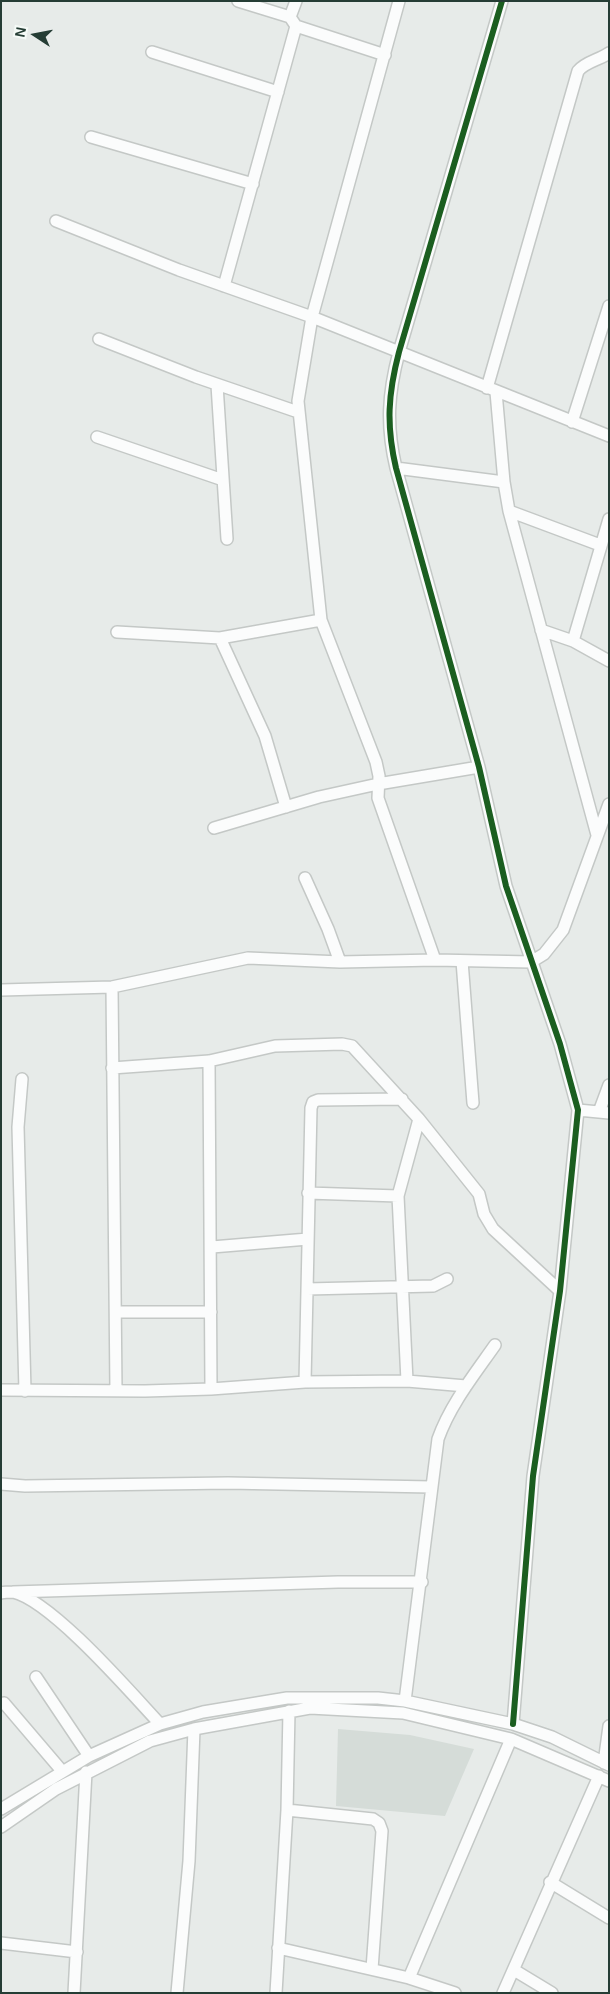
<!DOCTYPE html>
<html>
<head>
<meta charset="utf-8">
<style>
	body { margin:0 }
	#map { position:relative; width:610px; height:1994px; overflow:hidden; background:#e7ebe9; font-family:Helvetica,sans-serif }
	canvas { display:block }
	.frame { position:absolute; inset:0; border:2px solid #253d35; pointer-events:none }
	.north { position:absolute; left:10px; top:10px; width:50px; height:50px; -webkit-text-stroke:4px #f5faf7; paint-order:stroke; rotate:281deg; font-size:14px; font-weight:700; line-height:20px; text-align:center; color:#253d35 }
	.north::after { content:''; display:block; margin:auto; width:18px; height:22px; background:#253d35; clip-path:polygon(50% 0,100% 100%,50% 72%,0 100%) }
</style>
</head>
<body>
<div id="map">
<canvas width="610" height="1994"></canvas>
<div class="frame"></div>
<div class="north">N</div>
</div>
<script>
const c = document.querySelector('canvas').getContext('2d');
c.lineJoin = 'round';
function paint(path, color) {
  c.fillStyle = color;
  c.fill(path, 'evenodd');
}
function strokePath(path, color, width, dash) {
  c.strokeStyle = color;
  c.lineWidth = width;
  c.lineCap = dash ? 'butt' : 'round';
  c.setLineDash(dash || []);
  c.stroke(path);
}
paint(new Path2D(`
	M338 1729 410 1735 474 1749 445 1816 336 1806Z`), '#d5dcd8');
const minor = new Path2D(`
	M238 1 290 17
	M399 1 312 317 298 401 321 620 376 762 379 776 378 798 435 960
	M502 1 399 352C388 394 386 425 396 468L479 767 506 886 560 1044 578 1110 560 1291 533 1476 513 1724
	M296 26 385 55
	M152 52 278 92
	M91 137 253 184
	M56 221 179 270 312 317 609 436
	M224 286 296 26 290 17 296 1
	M99 339 196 377 298 412
	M217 385 227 539
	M487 388 578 71C585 62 599 60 609 53
	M496 392 504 482 509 511 597 835
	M572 422 609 306
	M97 437 223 480
	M396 468 504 482
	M509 511 600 545
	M541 630 573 641 609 661
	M117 632 220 638 321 620
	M220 638 265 736 286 807
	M573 641 609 519
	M214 828 319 797 378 784 479 767
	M305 878 328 929 340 962
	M462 961 473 1103
	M112 987 116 1391
	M1 990 112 987 248 958 340 962 435 960 531 962 544 954 563 930 609 804
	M209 1061 211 1389
	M112 1068 209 1061 275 1046 342 1044 352 1046 419 1119 479 1194 484 1214 493 1229 560 1291
	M22 1079 18 1127 25 1391
	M578 1110 609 1113
	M599 1112 609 1085
	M308 1193 398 1196
	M212 1247 308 1239
	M307 1289 433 1286 447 1279
	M116 1312H211
	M407 1381 398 1196 419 1119
	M305 1382 311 1108 313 1102 318 1100 402 1099
	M1 1390 145 1391 211 1389 305 1382 407 1381 466 1386
	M1 1484 25 1486 228 1483 431 1487
	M13 1592 338 1582H422
	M1 1593C5 1592 9 1592 13 1592 52 1601 131 1693 160 1724
	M36 1677 89 1756
	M405 1701 438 1439C450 1405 474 1375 495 1345
	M4 1703 62 1771
	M604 1763 609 1726
	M1 1809 89 1756 160 1724 203 1712 287 1698H378L405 1701 513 1724 552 1737 609 1765
	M287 1810 373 1819 379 1823 382 1831 372 1969
	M1 1827 56 1789 150 1741 194 1729 310 1708 403 1713 511 1739 609 1781
	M550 1882 609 1918
	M1 1943 77 1952
	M278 1948 409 1978 455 1993
	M514 1970 552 1993
	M409 1978 511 1739
	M74 1993 86 1772
	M177 1993 189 1861 194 1729
	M276 1993 287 1810 289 1711
	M503 1993 599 1776`);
strokePath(minor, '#c4c8c6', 14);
strokePath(minor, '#fbfcfc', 11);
strokePath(new Path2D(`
	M502 1 399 352C388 394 386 425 396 468L479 767 506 886 560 1044 578 1110 560 1291 533 1476 513 1724`), '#1b5e20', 6);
</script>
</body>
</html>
